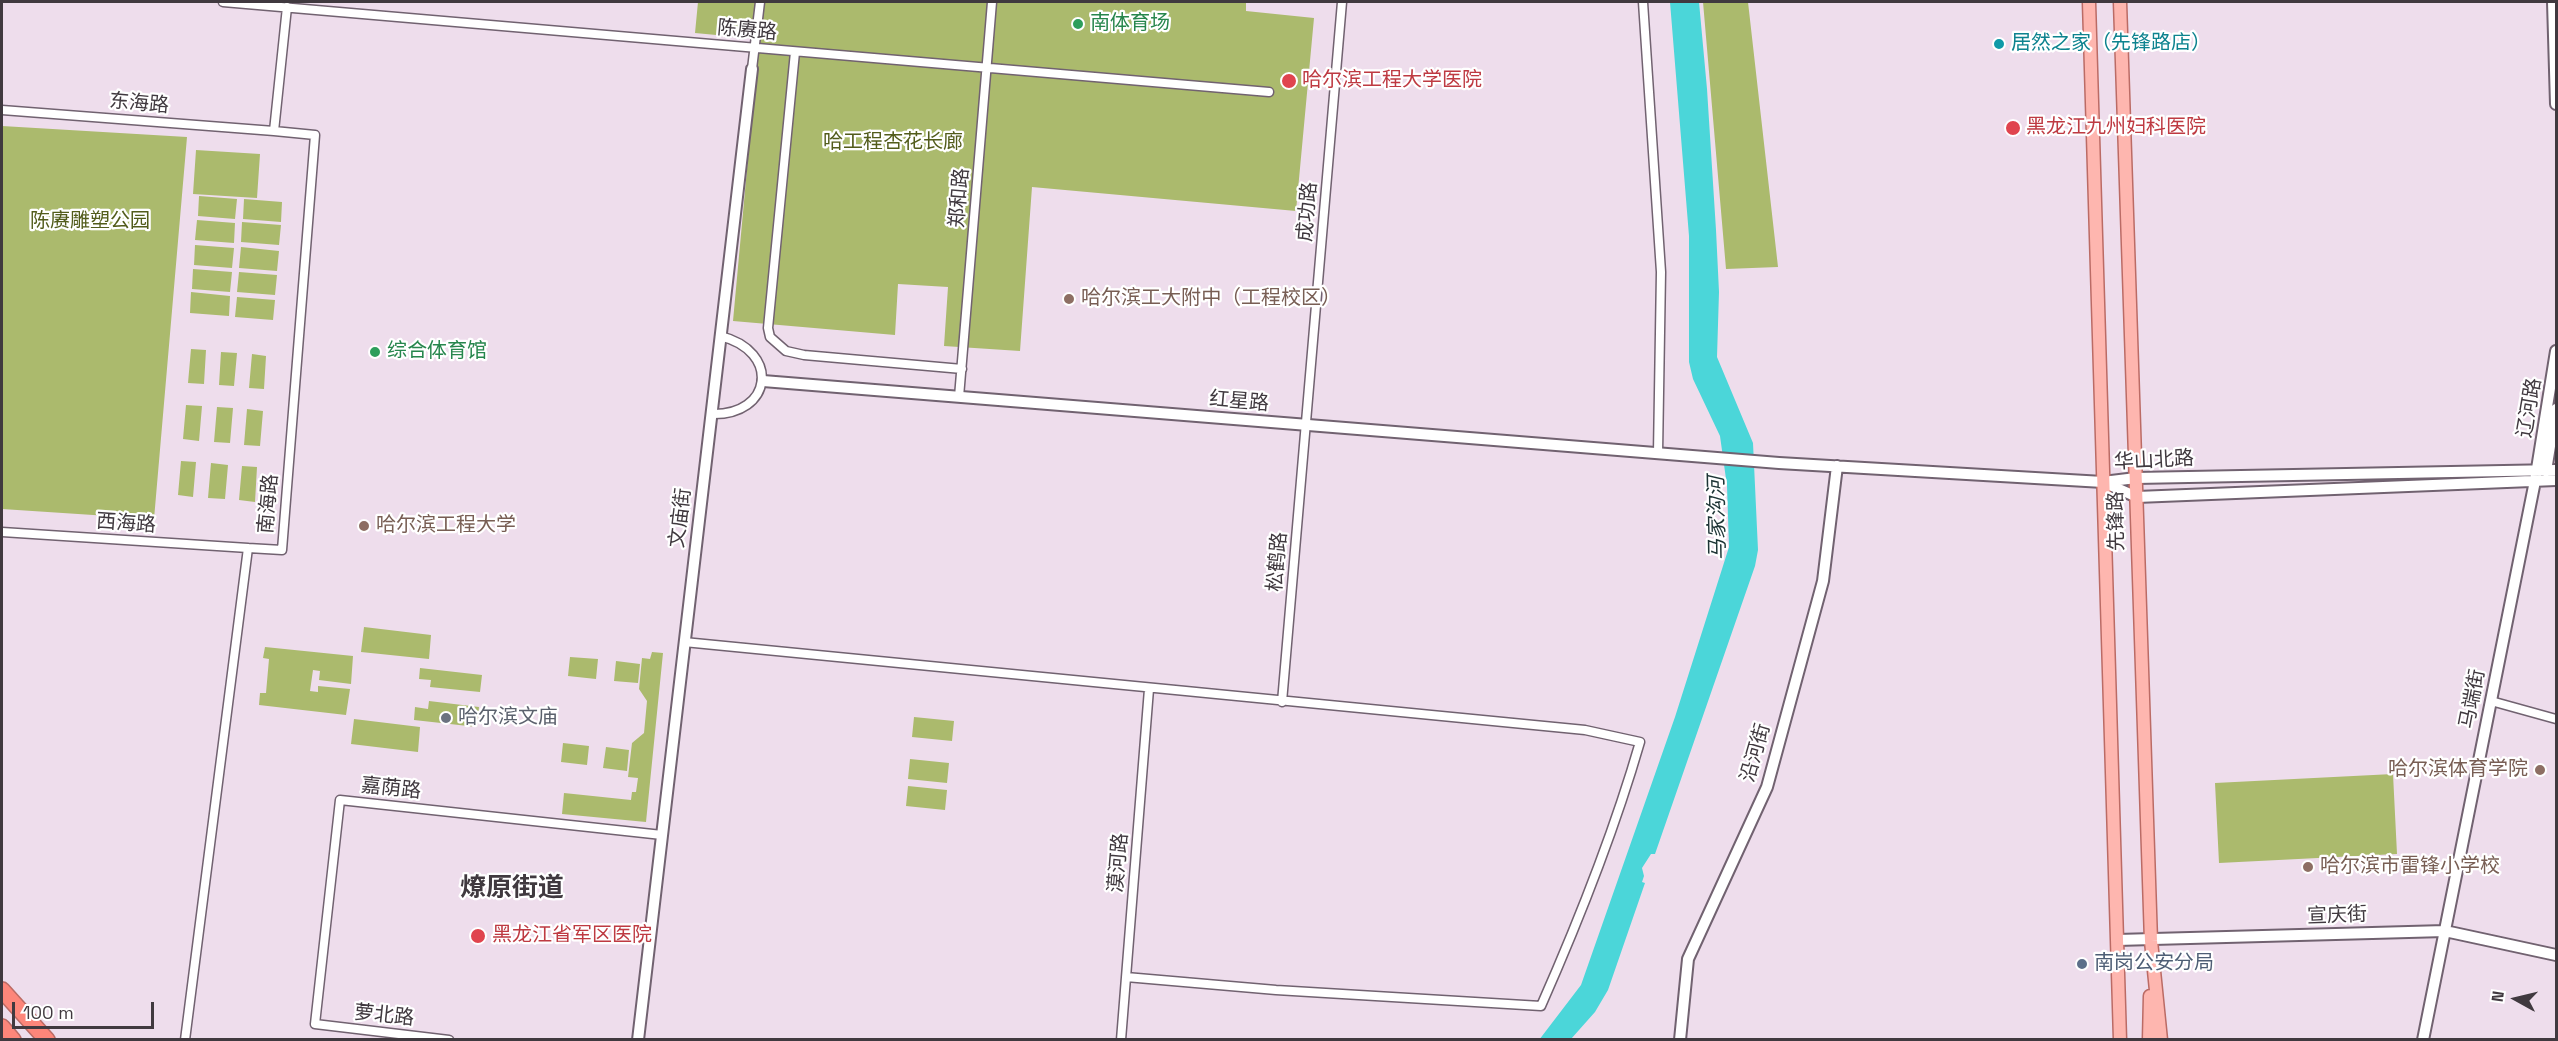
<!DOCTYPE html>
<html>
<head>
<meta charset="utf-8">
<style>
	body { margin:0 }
	#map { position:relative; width:2558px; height:1041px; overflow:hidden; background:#eeddec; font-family:"Space Grotesk",sans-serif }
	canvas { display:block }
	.frame { position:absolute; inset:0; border:3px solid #40393f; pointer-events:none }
	.north { position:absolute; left:2486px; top:969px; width:60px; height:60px; -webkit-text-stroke:4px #fff; paint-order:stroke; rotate:278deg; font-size:16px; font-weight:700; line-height:24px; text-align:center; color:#40393f }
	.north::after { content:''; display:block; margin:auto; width:21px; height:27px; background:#40393f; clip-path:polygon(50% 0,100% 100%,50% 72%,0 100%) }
	.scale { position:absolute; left:12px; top:1002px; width:142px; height:27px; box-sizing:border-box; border:3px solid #40393f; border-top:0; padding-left:8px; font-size:18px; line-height:21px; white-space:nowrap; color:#40393f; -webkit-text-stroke:4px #fff; paint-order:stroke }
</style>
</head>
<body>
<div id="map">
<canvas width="2558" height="1041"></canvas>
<div class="frame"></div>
<div class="north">N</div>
<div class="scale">100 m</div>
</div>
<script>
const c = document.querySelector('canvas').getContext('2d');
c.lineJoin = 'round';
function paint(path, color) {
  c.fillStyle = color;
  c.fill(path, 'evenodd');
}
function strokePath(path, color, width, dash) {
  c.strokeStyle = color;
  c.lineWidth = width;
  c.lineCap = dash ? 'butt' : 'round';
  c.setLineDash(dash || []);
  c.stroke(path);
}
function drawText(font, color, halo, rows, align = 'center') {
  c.font = font + ' "Space Grotesk","Noto Sans SC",sans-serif';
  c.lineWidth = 4.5;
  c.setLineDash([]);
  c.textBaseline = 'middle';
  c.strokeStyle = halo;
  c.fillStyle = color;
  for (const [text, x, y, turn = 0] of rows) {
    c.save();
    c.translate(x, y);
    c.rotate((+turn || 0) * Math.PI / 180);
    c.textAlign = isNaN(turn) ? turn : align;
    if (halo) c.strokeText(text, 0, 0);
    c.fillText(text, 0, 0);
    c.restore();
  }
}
paint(new Path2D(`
	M698 2H1246V11L1314 18 1296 211 1032 187 1020 351 944 346 948 287 898 284 895 335 733 321 759 39 695 33Z
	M1703 2H1748L1778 267 1726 269Z
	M2 126 187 137 154 519 2 509Z
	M196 150 260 154 257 198 193 194Z
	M199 196 237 199 235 219 198 216Z
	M244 199 282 202 281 222 243 219Z
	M197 220 235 223 234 243 195 240Z
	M242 222 281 225 279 245 241 242Z
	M195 245 234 248 232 268 194 265Z
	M241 247 279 251 277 271 239 268Z
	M193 269 232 272 230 292 192 289Z
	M239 272 277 275 275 295 237 292Z
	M191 292 230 296 229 316 190 313Z
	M237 297 275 300 273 320 235 317Z
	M191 349 206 350 204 384 188 383Z
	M221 352 237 353 234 386 219 385Z
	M252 354 266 356 264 389 249 388Z
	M186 405 202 406 199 441 183 439Z
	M217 407 233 408 230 443 214 442Z
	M247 409 263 411 260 446 244 445Z
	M181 461 196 462 193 497 178 495Z
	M211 463 228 465 225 499 208 498Z
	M242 466 257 467 255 502 239 500Z
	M364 627 431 635 429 659 361 652Z
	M265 647 353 656 351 684 319 680 320 671 313 670 310 691 318 692V686L350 689 346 715 259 705 260 693H266L269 659 263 658Z
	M652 652 663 653 646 822 562 814 564 793 631 800 632 792H636L638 778 628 777 632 743 644 733 647 701 639 689 642 658 650 659Z
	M570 657 598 659 596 679 568 676Z
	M616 661 640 664 638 683 614 681Z
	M420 668 482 675 480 692 430 687 431 680 419 679Z
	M429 701 479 707 477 727 414 720 415 707 428 709Z
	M914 717 954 721 952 741 912 737Z
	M354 719 420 727 418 752 351 744Z
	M563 743 589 746 587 765 561 762Z
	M606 747 629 750 627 771 603 768Z
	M910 759 949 763 947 783 908 779Z
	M2393 774 2397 854 2219 863 2215 783Z
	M908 786 947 790 945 810 906 806Z`), '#abba6d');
paint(new Path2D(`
	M1670 2H1699L1707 89 1716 230 1719 292 1717 357 1753 443 1758 550 1755 566 1655 854H1651L1642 868 1644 876 1642 882 1645 883 1608 990 1595 1012 1571 1039 1539 1040 1581 985 1675 717 1729 547 1727 486 1720 436 1693 379 1689 362V236Z`), '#4bd6d9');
const street = new Path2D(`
	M223 2 1269 92
	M1643 2 1661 272 1658 453
	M795 52 768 328 770 337 786 351 804 355 962 369
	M752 69 760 2
	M2 110 274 131
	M959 397 992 2
	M711 414C773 416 781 351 720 336
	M2 532 248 548
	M684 642 1585 730 1640 742C1614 832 1579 920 1541 1006L1276 990 1126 977
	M2491 701 2556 719
	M1282 702 1342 2
	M185 1040 248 548 282 550 315 135 274 131 287 7
	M449 1040 315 1024 340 800 662 835
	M1121 1040 1149 689`);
const secondary = new Path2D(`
	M2553 2 2556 104
	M763 381 1779 463 2103 482 2136 478 2556 470
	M2546 471 2556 409
	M2103 482 2137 497 2556 480
	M2117 940 2445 931 2556 955
	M638 1040 752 69
	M1680 1040 1688 959 1767 787 1823 581 1837 466
	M2423 1040 2535 481 2556 351`);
const primary = new Path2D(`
	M2089 2 2120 1040
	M2120 2 2151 941 2161 1040
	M2149 1040 2150 996`);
const highway = new Path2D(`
	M2 990 47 1040
	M2 1027 13 1040`);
strokePath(street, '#716270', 11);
strokePath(secondary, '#716270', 14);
strokePath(primary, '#bb6b65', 15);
strokePath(highway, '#bb6b65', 18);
strokePath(street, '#fff', 8);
strokePath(secondary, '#fff', 10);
strokePath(primary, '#feb6af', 12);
strokePath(highway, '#fd867a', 15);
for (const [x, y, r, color] of [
	[1078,24,6,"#2e9e5b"],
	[1999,44,6,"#0f9aa8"],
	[1289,81,8,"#e0444e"],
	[2013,128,8,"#e0444e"],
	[1069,299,6,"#8d6e63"],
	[375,352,6,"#2e9e5b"],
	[364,526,6,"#8d6e63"],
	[446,718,6,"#6b7280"],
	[2540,770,6,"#8d6e63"],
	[2308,867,6,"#8d6e63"],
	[478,936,8,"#e0444e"],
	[2082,964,6,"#5c6f8a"]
]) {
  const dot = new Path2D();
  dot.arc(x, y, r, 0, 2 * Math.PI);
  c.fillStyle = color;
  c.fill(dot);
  strokePath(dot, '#fff', 2);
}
drawText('20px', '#27864d', '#fff', [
	["南体育场",1090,24],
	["综合体育馆",387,352]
], 'left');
drawText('20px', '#40393f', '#fff', [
	["陈赓路",747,31,5],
	["东海路",139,104,5],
	["郑和路",960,198,-85],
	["成功路",1308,212,-85],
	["红星路",1239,402,5],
	["辽河路",2530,408,-80],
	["华山北路",2154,461,-3],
	["南海路",269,504,-85],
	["文庙街",681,518,-83],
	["先锋路",2117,521,-91],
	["西海路",126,524,4],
	["松鹤路",1278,562,-85],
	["马端街",2473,699,-79],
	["沿河街",1756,753,-74],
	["嘉荫路",391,789,6],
	["漠河路",1119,863,-85],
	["宣庆街",2337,916,-2],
	["萝北路",384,1016,6]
]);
drawText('20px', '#0d838f', '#fff', [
	["居然之家（先锋路店）",2011,44]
], 'left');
drawText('20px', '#be3a42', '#fff', [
	["哈尔滨工程大学医院",1302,81],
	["黑龙江九州妇科医院",2026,128],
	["黑龙江省军区医院",492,936]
], 'left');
drawText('20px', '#525c1b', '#fff', [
	["哈工程杏花长廊",893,143],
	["陈赓雕塑公园",90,222]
]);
drawText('20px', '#785e54', '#fff', [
	["哈尔滨工大附中（工程校区）",1081,299],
	["哈尔滨工程大学",376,526],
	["哈尔滨体育学院",2528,770,"right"],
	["哈尔滨市雷锋小学校",2320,867]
], 'left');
drawText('20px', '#5b616d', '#fff', [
	["哈尔滨文庙",458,718]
], 'left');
drawText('20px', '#4e5e75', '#fff', [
	["南岗公安分局",2094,964]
], 'left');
drawText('italic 21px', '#1d3435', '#fff', [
	["马家沟河",1718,518,-91]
]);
drawText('bold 26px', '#40393f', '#fff', [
	["燎原街道",512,889]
]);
</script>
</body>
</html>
